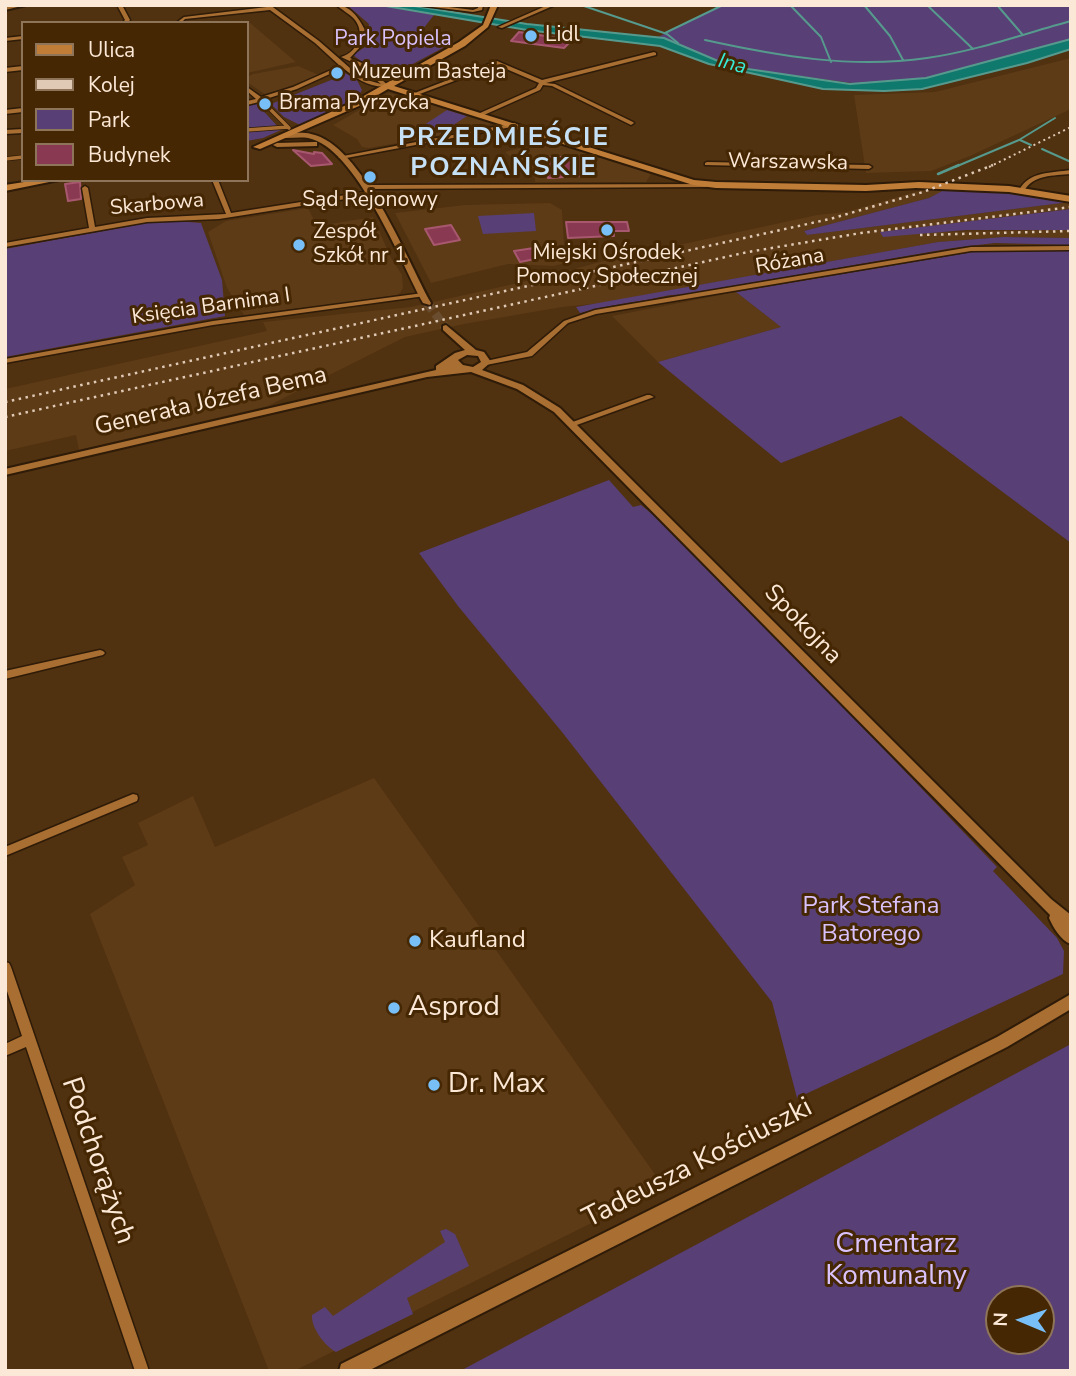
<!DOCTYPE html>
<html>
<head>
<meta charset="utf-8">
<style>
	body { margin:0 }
	#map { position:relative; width:1076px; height:1376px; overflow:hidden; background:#503110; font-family:"Nunito Sans",sans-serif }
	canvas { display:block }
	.frame { position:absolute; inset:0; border:7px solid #fce8d6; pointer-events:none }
	.legend { position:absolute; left:21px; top:21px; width:228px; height:161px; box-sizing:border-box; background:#452704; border:2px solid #8e7458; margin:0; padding:9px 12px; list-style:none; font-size:21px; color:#fce8d6 }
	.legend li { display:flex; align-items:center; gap:14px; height:35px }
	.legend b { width:35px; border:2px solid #8e7458 }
	.north { position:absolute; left:985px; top:1285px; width:70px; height:70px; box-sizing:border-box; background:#452704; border:2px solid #8e7458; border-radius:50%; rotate:272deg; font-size:19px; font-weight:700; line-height:28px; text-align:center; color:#fce8d6 }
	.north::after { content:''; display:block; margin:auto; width:24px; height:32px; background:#78bff7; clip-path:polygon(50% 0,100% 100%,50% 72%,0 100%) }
</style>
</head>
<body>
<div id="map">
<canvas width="1076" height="1376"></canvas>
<div class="frame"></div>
<ul class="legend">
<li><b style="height:9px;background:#c07d38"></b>Ulica</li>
<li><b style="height:9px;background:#e0cab6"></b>Kolej</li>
<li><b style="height:19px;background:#583f76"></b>Park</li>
<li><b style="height:19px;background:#893a52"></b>Budynek</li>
</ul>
<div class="north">N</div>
</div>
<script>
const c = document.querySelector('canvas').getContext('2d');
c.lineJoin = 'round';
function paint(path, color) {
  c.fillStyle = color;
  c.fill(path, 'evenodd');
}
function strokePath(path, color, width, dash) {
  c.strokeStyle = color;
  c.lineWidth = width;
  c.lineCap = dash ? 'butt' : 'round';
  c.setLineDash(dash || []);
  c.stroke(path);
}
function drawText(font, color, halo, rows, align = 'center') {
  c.font = font + ' "Nunito Sans",sans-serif';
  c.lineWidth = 6;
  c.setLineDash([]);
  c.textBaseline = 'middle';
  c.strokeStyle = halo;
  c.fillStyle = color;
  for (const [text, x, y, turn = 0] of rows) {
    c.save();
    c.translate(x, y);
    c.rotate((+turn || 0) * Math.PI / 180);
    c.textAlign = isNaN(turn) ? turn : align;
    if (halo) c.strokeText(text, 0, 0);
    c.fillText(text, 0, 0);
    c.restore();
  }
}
paint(new Path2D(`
	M249 22 296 62 247 73 246 23Z
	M1071 58V109L970 156 931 171 866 173 854 95 935 92Z
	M298 66 319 75 266 95 247 82V77L253 74Z
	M389 93 437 106 494 122 483 128 369 148 362 147 357 139 333 125Z
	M549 140 651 174 646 182H535V178L505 152Z
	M929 188 948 189 929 198 804 231 807 235 1070 202 1071 209 880 233 1054 230H1071V238L1004 237 938 242 602 303 562 307 464 324 405 337 268 406 79 450 76 435 5 451V389L267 331 263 322 411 307 549 276 600 262 817 215 846 212Z
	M550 203 562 210 565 263 554 266 508 264 431 283 395 213 465 205Z
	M308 208 317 226 373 217 391 258 402 275 403 288 400 293 393 297 244 315 227 288 208 232 226 221Z
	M736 292 781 327 658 362 612 316Z
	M374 778 664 1187 294 1371H269L90 914 135 885 122 857 148 845 138 823 193 796 215 847Z`), '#5d3b17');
paint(new Path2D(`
	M347 5H378L434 15 419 34 454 42 392 75 381 76 353 55 365 47 369 24Z
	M724 5H1071V39L926 78 859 84 748 69 718 61 658 37Z
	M338 69 357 80 362 90C354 108 318 117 300 125L284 117 271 104 341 76V73L332 72Z
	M257 104 281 130 263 138 247 141V105Z
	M447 110 467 116 441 133 421 127Z
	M948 188 1016 193 1070 202 807 235 804 231 929 198Z
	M1071 209V230H966L883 237 880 232Z
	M534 213 536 231 483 234 478 216Z
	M177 221 201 223 222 280 225 316 5 357V249L152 222Z
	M1004 237 1071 238V245L995 243 953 248 680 295C669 294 658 298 647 300 624 303 601 307 580 313L576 307 938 242Z
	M991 249 1071 251V543L901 416 781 463 658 362 781 327 736 292Z
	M609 480 633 507 641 505 678 535 997 867 993 871 1057 938 1064 951 1063 974 797 1098 772 1002 562 732 458 606 419 553Z
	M1071 1044V1371H463L462 1370ZM1041 1299V1341H999V1299Z
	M446 1229 455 1234 469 1266 407 1298 413 1314 336 1352C325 1346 311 1328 312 1315L325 1307 333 1316 445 1242 440 1231Z`), '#583f76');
const water = new Path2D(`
	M380 5H408L527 24 664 38 718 61 748 69 850 84 926 78 1071 39V49L1027 63 922 89 884 91 823 89 709 64 660 46 527 30Z`);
paint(water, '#0f796e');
strokePath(water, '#569a8d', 2);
strokePath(new Path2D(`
	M581 5 667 34 678 43
	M790 5 821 37 831 62
	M864 5 890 36 903 60
	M927 5 973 49
	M997 5 1022 34
	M1069 5 1071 7
	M665 33 723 5
	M705 40C778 56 852 69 927 58 976 51 1023 34 1071 21
	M1020 140 1031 145
	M1042 149 1071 162
	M955 167 1019 140 1055 118`), '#569a8d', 2);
strokePath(new Path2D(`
	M938 174 959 165`), '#569a8d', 2.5);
const building = new Path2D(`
	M519 32 572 40 564 48 511 41Z
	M293 150 314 154V152L322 153 332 164 311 166Z
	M548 157H579L581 176 548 178Z
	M80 182 81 199 68 201 65 184Z
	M566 222H627L629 231H613L614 236 568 238Z
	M451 225 460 240 434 245 425 229Z
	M534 248 540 258 520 262 514 251Z`);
paint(building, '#893a52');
strokePath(building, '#a8586e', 2);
strokePath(new Path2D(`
	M427 303 446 328`), '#6a4c2e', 9, [9, 4.5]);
const pedestrian = new Path2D(`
	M267 106 289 128
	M247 130 288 127
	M5 159 23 157`);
const minor = new Path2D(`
	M117 5H122L130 20 127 23H122L125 20Z
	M265 5H270L319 41 358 75 367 80 381 84 358 65 341 57C356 53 366 34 355 20 350 14 342 10 336 5 350 5 359 18 365 30L362 45 350 58 362 63 389 86C372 89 356 79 343 68L297 89 263 100V101L247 105V101L256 99 247 91V87L261 97 293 87 340 66 315 43 270 10 185 19 181 23H176L184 17 267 7Z
	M416 5H433L473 10 478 8 479 5H483L482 10 473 12Z
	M548 5H555L502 28 498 27Z
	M23 36V39L5 41V38Z
	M654 52 656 53V55L546 83 555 84 633 122 634 123 631 125 552 86 543 85 540 90 484 115H480V113L536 88 539 83 497 65 417 95 412 94 497 61 542 80Z
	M23 66V70L5 72V68Z
	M23 108V112L5 114V110Z
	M515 123 518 125 517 126 341 159 338 157Z
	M23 129V133L5 134V130Z
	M707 162 869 165 872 167 869 169 705 165V163Z
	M1071 170V174C1053 176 1034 174 1024 191L1019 190C1030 171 1051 173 1071 170Z
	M212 180H218L231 213 371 191 374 193 371 195 219 219 147 222 5 247V243L89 228 82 188 85 186 88 188 95 227 147 218 226 214Z
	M708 184V186L706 187 367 189 364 187 367 185Z
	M1071 246V250L971 251 596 314 568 323 532 356 486 365 482 363 486 361 527 352 564 321 595 310 971 247Z
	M423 293 426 295 425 296 213 325 5 363V359L213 321Z
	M647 395H650L654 397 574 426H571L567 424Z
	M100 650 103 651 105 653 103 655 5 679V671Z
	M133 794 137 795 138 798 137 801 5 856V847Z
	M5 962 9 963 11 967 149 1371H135L26 1047 5 1056V1044L22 1036 5 985Z`);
const tertiary = new Path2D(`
	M26 5 5 10V6Z
	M283 134C292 133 303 132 311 134 362 144 407 260 431 303L430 305 423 303C401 263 356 147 308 138 301 137 293 138 286 138H283Z
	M314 142H317V146L277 147 273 145 277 143Z
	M446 325 476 350 484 352 491 362 482 370 523 385 560 408 1051 899 1071 915V944C1061 941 1053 927 1049 918L1050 915 554 412 517 389 471 372 427 377 5 475V469L436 370V366L455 353 465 350 443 330V326ZM467 355 478 356 481 362 473 367 463 365 458 360Z
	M1071 994V1009L1007 1047 368 1371H339L341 1364 997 1037Z`);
const secondary = new Path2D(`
	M491 5H498L488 27 465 46 394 86 694 180 716 182 866 185 919 182 1009 186 1071 196V202L1009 192 916 188 866 191 716 188 693 185 388 89 359 106 260 149 253 147 353 102 459 42 483 25Z
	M37 180H59L5 191V185Z`);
strokePath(pedestrian, '#2e1b08', 5);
strokePath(minor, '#2e1b08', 3);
strokePath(tertiary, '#2e1b08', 4);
strokePath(secondary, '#2e1b08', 4);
strokePath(pedestrian, '#a96e31', 3.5);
paint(minor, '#a96e31');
paint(tertiary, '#a96e31');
paint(secondary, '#c07d38');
strokePath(new Path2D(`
	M989 167 1071 127`), '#e0cab6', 2, [2, 3.5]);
strokePath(new Path2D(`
	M920 235 1071 231
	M5 402 830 219 923 192 993 165
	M5 417 748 252 861 233 1071 207`), '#e0cab6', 2.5, [2.5, 4.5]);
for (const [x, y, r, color] of [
	[531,36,7,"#78bff7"],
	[337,73,7,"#78bff7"],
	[265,104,7,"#78bff7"],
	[370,177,7,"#78bff7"],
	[607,230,7,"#78bff7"],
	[299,245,7,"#78bff7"],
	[415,941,7,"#78bff7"],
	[394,1008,7,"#78bff7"],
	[434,1085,7,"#78bff7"]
]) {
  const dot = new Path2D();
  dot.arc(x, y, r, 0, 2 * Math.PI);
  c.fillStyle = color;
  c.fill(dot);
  strokePath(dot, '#452704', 2.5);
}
drawText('21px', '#fce8d6', '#452704', [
	["Lidl",545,36],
	["Muzeum Basteja",351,73],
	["Brama Pyrzycka",279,104],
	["Sąd Rejonowy",370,201,"center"],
	["Zespół",313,233],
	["Szkół nr 1",313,257],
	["Miejski Ośrodek",607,254,"center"],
	["Pomocy Społecznej",607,278,"center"]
], 'left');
drawText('21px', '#dac2fd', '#452704', [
	["Park Popiela",393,40]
]);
drawText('italic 21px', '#37ebd7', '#452704', [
	["Ina",732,65,15]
]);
drawText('21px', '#fce8d6', '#452704', [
	["Warszawska",788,163,1],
	["Skarbowa",157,205,-5],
	["Różana",790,262,-10],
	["Księcia Barnima I",211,307,-8]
]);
drawText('24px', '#fce8d6', '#452704', [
	["Generała Józefa Bema",211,402,-13],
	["Spokojna",802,625,46]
]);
drawText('24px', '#dac2fd', '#452704', [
	["Park Stefana",871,907],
	["Batorego",871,935]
]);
drawText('24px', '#fce8d6', '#452704', [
	["Kaufland",429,941]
], 'left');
c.letterSpacing = '2px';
drawText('bold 26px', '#c6e0f5', '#452704', [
	["PRZEDMIEŚCIE",504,139],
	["POZNAŃSKIE",504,169]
]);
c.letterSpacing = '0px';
drawText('28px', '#fce8d6', '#452704', [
	["Asprod",408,1008],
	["Dr. Max",448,1085]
], 'left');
drawText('28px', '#fce8d6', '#452704', [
	["Podchorążych",97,1161,71],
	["Tadeusza Kościuszki",698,1164,-27]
]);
drawText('28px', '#dac2fd', '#452704', [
	["Cmentarz",896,1245],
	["Komunalny",896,1277]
]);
</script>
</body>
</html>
